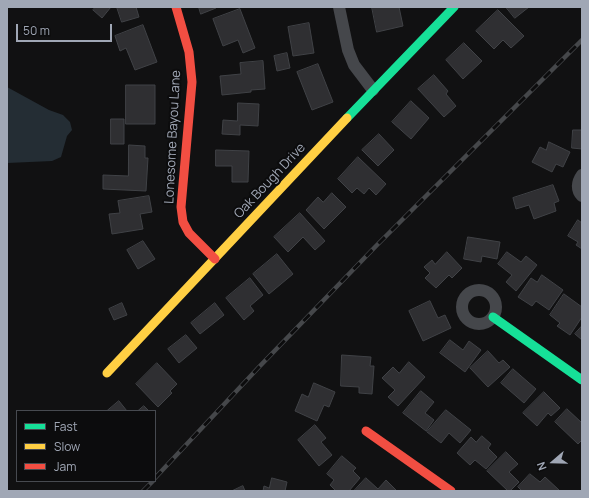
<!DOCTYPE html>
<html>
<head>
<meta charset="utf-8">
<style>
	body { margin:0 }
	#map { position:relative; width:589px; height:498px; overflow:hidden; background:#111112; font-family:Manrope,sans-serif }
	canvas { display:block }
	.frame { position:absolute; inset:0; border:8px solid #a0a7b5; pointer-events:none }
	.legend { position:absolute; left:16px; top:410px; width:140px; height:72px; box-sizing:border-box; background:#0c0c0d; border:1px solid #474a50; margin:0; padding:5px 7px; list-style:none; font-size:12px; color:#a0a7b5 }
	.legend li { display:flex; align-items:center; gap:8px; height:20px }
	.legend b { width:20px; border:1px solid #474a50 }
	.north { position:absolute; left:533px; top:442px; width:40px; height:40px; -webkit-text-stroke:3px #0c0c0d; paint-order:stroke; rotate:250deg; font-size:11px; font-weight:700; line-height:16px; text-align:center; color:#a0a7b5 }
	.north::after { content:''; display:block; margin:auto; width:14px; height:18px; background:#a0a7b5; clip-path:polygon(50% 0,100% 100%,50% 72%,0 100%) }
	.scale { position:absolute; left:16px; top:24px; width:96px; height:18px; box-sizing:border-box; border:2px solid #a0a7b5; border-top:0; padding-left:5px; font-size:12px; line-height:14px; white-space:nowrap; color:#a0a7b5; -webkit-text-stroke:3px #0c0c0d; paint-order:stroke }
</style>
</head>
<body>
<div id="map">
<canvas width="589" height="498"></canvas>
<div class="frame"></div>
<ul class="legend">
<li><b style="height:5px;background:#16e098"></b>Fast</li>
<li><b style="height:5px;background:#ffcf43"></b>Slow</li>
<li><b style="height:5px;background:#f24e42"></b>Jam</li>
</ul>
<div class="north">N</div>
<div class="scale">50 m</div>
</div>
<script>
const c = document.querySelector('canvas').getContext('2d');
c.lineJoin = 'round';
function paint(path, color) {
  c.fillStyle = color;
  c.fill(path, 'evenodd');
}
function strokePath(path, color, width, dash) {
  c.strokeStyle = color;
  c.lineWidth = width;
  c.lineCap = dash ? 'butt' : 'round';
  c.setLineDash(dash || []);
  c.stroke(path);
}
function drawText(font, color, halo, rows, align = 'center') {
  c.font = font + ' Manrope,sans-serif';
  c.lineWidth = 4;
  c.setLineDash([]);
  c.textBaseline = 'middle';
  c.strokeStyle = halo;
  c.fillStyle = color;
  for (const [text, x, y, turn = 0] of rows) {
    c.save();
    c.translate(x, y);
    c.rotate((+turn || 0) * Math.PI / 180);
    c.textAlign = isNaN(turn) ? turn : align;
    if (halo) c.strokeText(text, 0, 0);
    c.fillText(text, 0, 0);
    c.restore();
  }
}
paint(new Path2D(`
	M7 87 49 110 63 115 70 122 72 130 67 136 61 157 52 161 7 163Z`), '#242d34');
const building = new Path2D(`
	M96 7H111L102 18 93 10Z
	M117 7H136L139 17 122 22Z
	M199 7H216V8L201 14Z
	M372 7H399L403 26 377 32Z
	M506 7H529L515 18Z
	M240 9 255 48 243 53 238 40 223 46 213 19Z
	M498 10 524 36 511 48 503 40 494 49 476 31Z
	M309 23 314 53 293 56 288 27Z
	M143 25 157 62 135 70 126 48 120 51 115 36Z
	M464 43 482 61 463 79 446 60Z
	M287 53 290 68 277 71 274 56Z
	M263 61 265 89 251 90V92L222 95 220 76 241 74 240 63Z
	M318 64 333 102 312 110 297 72Z
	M434 75 448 91 446 94 456 106 444 117 418 89Z
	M126 85H155V124H126Z
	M411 101 429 118 411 139 392 122Z
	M238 103 259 104 258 126 240 125V135L222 134 223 120 237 121Z
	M111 119H124V144H111Z
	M573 130H582V149L572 148Z
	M379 134 394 150 378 166 362 150Z
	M549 142 570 152 563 167 556 164 552 172 532 162 540 147 546 150Z
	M129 145 145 146V158H148L146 191 103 189V175L128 176Z
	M216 150 249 151 248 182H232V166H216Z
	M358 157 386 184 376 195 369 188 364 194 357 188 352 193 338 179Z
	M553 185 559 201 554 203 556 211 534 219 529 205 516 209 513 198Z
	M332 193 346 207 324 229 306 210 318 197 323 202Z
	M149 196 152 212 140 214 143 229 112 234 109 214 120 213 118 201Z
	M300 213 325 241 315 250 303 237 288 252 274 237Z
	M578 220 582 223V249L576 245 578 242 568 236Z
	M468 237 500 242 497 259 482 256 481 262 464 259Z
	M143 241 155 259 138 269 127 250Z
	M447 252 462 268 452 278 449 275 436 288 425 278 430 273 424 267 432 260 435 264Z
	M507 252 521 262 526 256 537 265 516 291 506 282 512 275 498 264Z
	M277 254 293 274 269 294 253 274Z
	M542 275 563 290 549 310 536 301 532 306 518 297 531 278 537 282Z
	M250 278 263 295 250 306 254 311 244 320 226 298Z
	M564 294 582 307V317L570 335 557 326 560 323 550 315Z
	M430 301 438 318 445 315 451 328 423 341 409 311Z
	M122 303 127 315 114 320 109 309Z
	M215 303 224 315 200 334 191 323Z
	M582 326V340L575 334Z
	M186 335 197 348 179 363 168 349Z
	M450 340 463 350 469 341 481 350 465 372 440 353Z
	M488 351 499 363 503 360 510 367 488 387 470 368Z
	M342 355 371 357 370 366H374L372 394 359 393V387L341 386Z
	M409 362 425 377 398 406 388 397 395 390 382 378 393 367 399 373Z
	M157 363 177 384 170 391 172 393 158 407 136 384Z
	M513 369 536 389 524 403 501 383Z
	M314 383 335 392 329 407 324 405 317 421 295 411 302 394 308 397Z
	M421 391 434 402 425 413 434 420 426 431 403 413Z
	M544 392 560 408 551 416 548 413 537 426 523 413Z
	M119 401 127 411H107Z
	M144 406 149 411H138Z
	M567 409 582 423V440L578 444 555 422Z
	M446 410 471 430 460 443 449 433 441 443 427 432Z
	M315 425 326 438 321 442 332 455 319 466 298 440Z
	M482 436 491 444 488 448 497 457 486 469 475 460 470 465 457 453 471 437 476 442Z
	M506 452 518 464 509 472 519 482 510 491H508L487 471Z
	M342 456 356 468 353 471 360 478 349 491H336L330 485 334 480 327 474Z
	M530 474 540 482 545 477 559 490 558 491H522L518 487Z
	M272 478 287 482 285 491H263L264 486 269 488Z
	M366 478 378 489 386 480 396 490 395 491H356L355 490Z
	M243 486 245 491H232Z`);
paint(building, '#2f2f32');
strokePath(building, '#404246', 1);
strokePath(new Path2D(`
	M339 7 348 50 354 65 373 90
	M582 175C577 182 576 190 582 196
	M462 307a17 17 0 1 1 34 0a17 17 0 1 1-34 0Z`), '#45474b', 12);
strokePath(new Path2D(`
	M347 118 454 7
	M493 317 582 380`), '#16e098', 9);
strokePath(new Path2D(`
	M107 373 347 118`), '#ffcf43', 9);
strokePath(new Path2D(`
	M176 7 189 52 192 82 181 207 183 222 189 233 215 259
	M366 431 451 491`), '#f24e42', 9);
const rail = new Path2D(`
	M155 478 259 367 377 245 582 40
	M143 491 153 481`);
strokePath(rail, '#45474a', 4.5);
strokePath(rail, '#0c0c0d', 3, [9]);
drawText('13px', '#a0a7b5', '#0c0c0d', [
	["Lonesome Bayou Lane",173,137,-87],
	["Oak Bough Drive",270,181,-47]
]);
</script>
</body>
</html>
